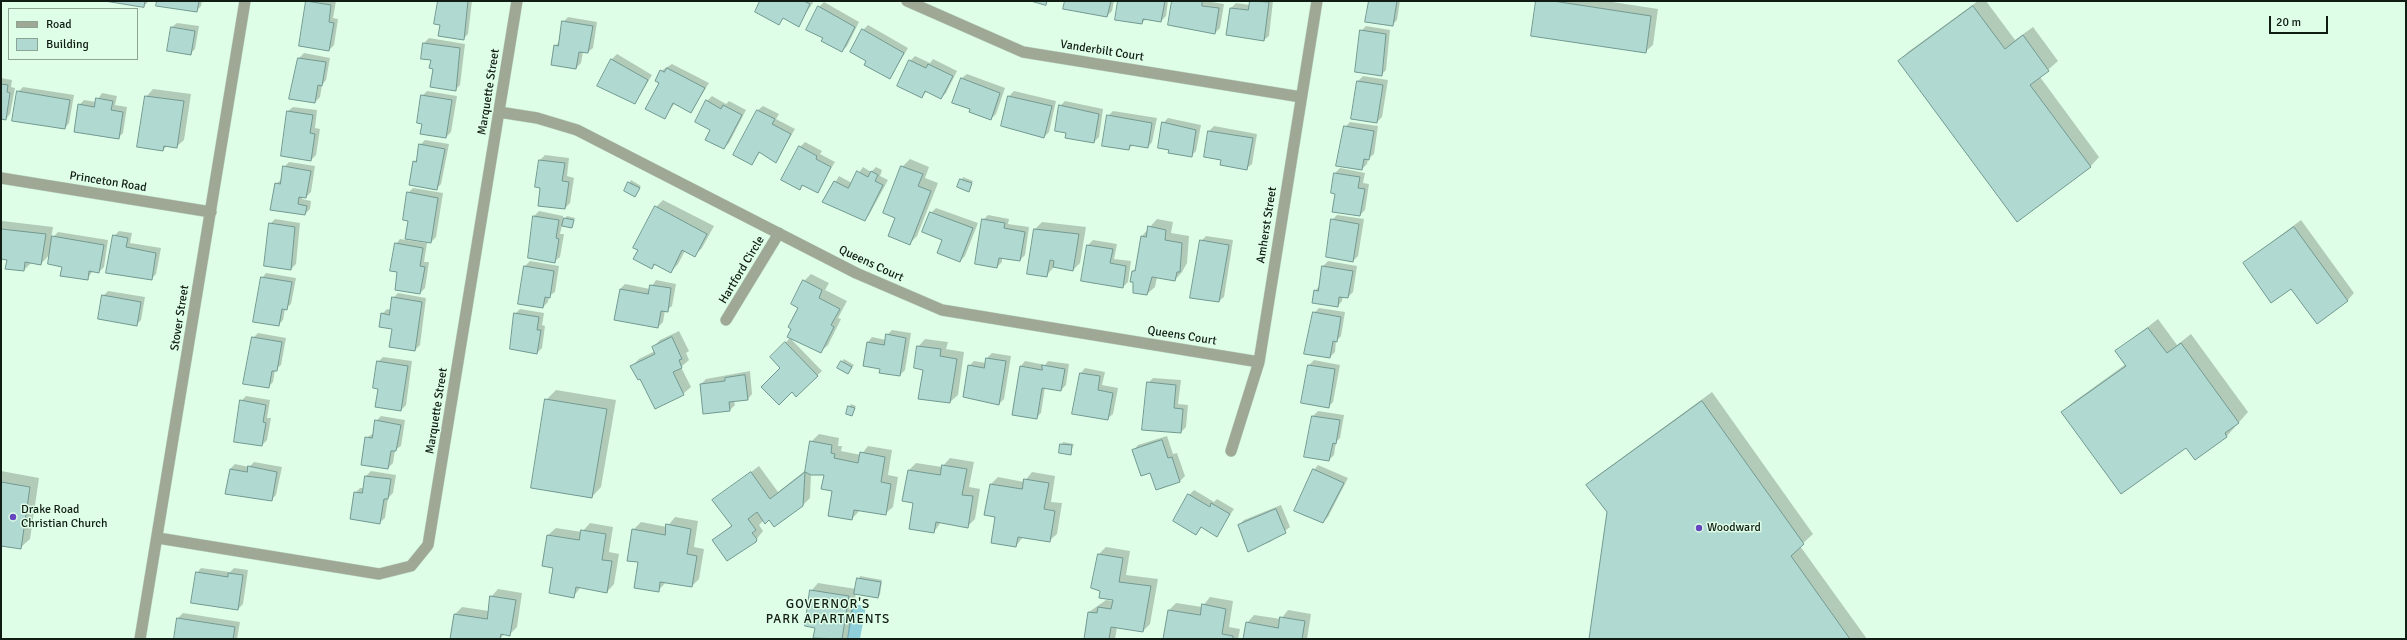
<!DOCTYPE html>
<html>
<head>
<meta charset="utf-8">
<style>
	body { margin:0 }
	#map { position:relative; width:2407px; height:640px; overflow:hidden; background:#defee7; font-family:Signika,sans-serif }
	canvas { display:block }
	.frame { position:absolute; inset:0; border:2px solid #111c14; pointer-events:none }
	.legend { position:absolute; left:8px; top:8px; width:130px; height:52px; box-sizing:border-box; background:#defee7; border:1px solid #8ca493; margin:0; padding:5px 7px; list-style:none; font-size:12px; color:#111c14 }
	.legend li { display:flex; align-items:center; gap:8px; height:20px }
	.legend b { width:20px; border:1px solid #8ca493 }
	.scale { position:absolute; left:2269px; top:16px; width:59px; height:18px; box-sizing:border-box; border:2px solid #111c14; border-top:0; padding-left:5px; font-size:12px; line-height:14px; white-space:nowrap; color:#111c14; -webkit-text-stroke:3px #defee7; paint-order:stroke }
</style>
</head>
<body>
<div id="map">
<canvas width="2407" height="640"></canvas>
<div class="frame"></div>
<ul class="legend">
<li><b style="height:5px;background:#9fa894"></b>Road</li>
<li><b style="height:11px;background:#b0dad1"></b>Building</li>
</ul>
<div class="scale">20 m</div>
</div>
<script>
const c = document.querySelector('canvas').getContext('2d');
c.lineJoin = 'round';
function paint(path, color) {
  c.fillStyle = color;
  c.fill(path, 'evenodd');
}
function strokePath(path, color, width, dash) {
  c.strokeStyle = color;
  c.lineWidth = width;
  c.lineCap = dash ? 'butt' : 'round';
  c.setLineDash(dash || []);
  c.stroke(path);
}
function drawText(font, color, halo, rows, align = 'center') {
  c.font = font + ' Signika,sans-serif';
  c.lineWidth = 3;
  c.setLineDash([]);
  c.textBaseline = 'middle';
  c.strokeStyle = halo;
  c.fillStyle = color;
  for (const [text, x, y, turn = 0] of rows) {
    c.save();
    c.translate(x, y);
    c.rotate((+turn || 0) * Math.PI / 180);
    c.textAlign = isNaN(turn) ? turn : align;
    if (halo) c.strokeText(text, 0, 0);
    c.fillText(text, 0, 0);
    c.restore();
  }
}
paint(new Path2D(`
	M852 604 866 606 860 639H847Z`), '#8fd0db');
paint(new Path2D(`
	M112 1H149L144 6Z
	M158 1H202L201 6 196 11Z
	M307 1H336L333 18 338 19 334 45 329 50Z
	M439 1H472L468 34 463 39 441 25Z
	M762 1H814L798 25 784 18 779 23Z
	M1066 1H1114L1112 11 1107 16Z
	M1119 1H1168L1166 16 1161 21 1146 19 1142 23Z
	M1173 1H1206L1224 4 1220 28 1215 33Z
	M1251 1H1273L1269 36 1264 40 1227 35 1231 8 1236 3 1250 5Z
	M1370 1H1400L1397 20 1392 25Z
	M1537 1H1606L1658 9 1653 45 1645 52Z
	M1978 1H1986L2015 40 2033 27 2058 61 2040 77 2099 157 2090 167 1899 61 1908 52Z
	M824 2 859 22 847 46 842 51 824 38 819 7Z
	M568 17 597 22 593 48 588 52H583L581 63 576 68 555 46 559 42 563 22Z
	M177 23 199 26 195 49 190 54 172 27Z
	M868 25 908 48 890 78 868 61 863 30Z
	M1366 26 1390 30 1386 70 1381 75 1361 31Z
	M429 38 465 44 460 85 455 90 434 68 424 43Z
	M304 53 330 58 326 80 322 85 320 97 315 102 299 58Z
	M617 54 652 75 635 103 598 85 612 59Z
	M915 56 930 63 933 59 957 71 946 93 941 98 927 91 922 97 910 61Z
	M672 64 709 83 691 112 675 103 664 118 660 82 656 80 661 71Z
	M967 74 1005 88 996 114 991 119 971 108 962 78Z
	M1363 76 1388 80 1382 117 1377 122 1358 81Z
	M1 78 12 80 11 87 15 88 10 114 6 119 1 118Z
	M23 87 74 95 69 123 65 128 18 92Z
	M153 89 191 94 184 140 176 147 167 146 163 150 146 97Z
	M427 91 457 96 451 132 446 137 423 123 422 96Z
	M1014 91 1056 101 1049 132 1044 137 1009 96Z
	M102 93 117 96 115 105 127 107 123 133 118 138 79 105 84 100 96 102Z
	M712 96 726 104 729 101 746 110 729 143 724 148 712 130 707 101Z
	M1065 101 1103 109 1099 137 1094 142 1060 106Z
	M763 106 779 114 776 119 795 129 776 161 760 152 752 163 758 110Z
	M293 107 317 110 315 128 320 129 316 155 311 160 288 111Z
	M1113 111 1157 118 1152 142 1148 147 1133 145 1128 149 1108 116Z
	M1168 118 1201 125 1196 151 1191 156 1163 123Z
	M1350 122 1378 126 1374 154 1368 159 1367 164 1362 169 1345 127Z
	M1214 126 1257 134 1252 164 1247 168 1222 159 1209 131Z
	M425 140 449 144 441 184 436 189 414 162 418 158 420 145Z
	M805 142 822 151 820 154 835 162 817 191 804 184 800 189V147Z
	M545 155 569 158 567 176 574 178 570 203 565 208 542 187 537 186 540 160Z
	M910 159 929 167 925 178 938 183 917 236 910 243 896 218 902 167Z
	M289 162 315 166 311 192 306 197 303 196 302 199 311 201 310 209 305 214 276 184 282 179 284 167Z
	M863 167 871 172 876 167 882 170 880 176 888 180 869 215 864 220 824 201 839 176 852 183Z
	M1340 168 1365 173 1363 183 1369 184 1365 210 1360 215 1337 193 1332 192 1335 173Z
	M963 177 973 181 968 190 958 187Z
	M631 180 641 186 635 196 625 191Z
	M413 188 443 193 436 237 431 242 409 220 408 193Z
	M663 200 714 226 702 248 695 255 685 251 678 264 671 272 656 264 652 268 639 250 656 207Z
	M936 208 978 223 965 256 960 261 931 213Z
	M539 211 563 216V220L567 216 575 218 572 227 562 225 560 234H564L560 257 555 261 534 216Z
	M988 215 1009 219 1008 224 1029 227 1025 255 1020 260 1002 257V262L997 267 983 220Z
	M1337 215 1364 219 1358 256 1353 261 1332 220Z
	M275 219 300 223 296 264 291 269 270 224Z
	M1157 219 1173 222 1171 233 1189 236 1187 263 1182 272 1175 280 1157 277 1155 287 1147 294 1133 271 1136 268 1142 236Z
	M2301 220 2354 293 2347 301 2292 287 2244 263Z
	M2 221 53 227 51 239 58 232 108 240 104 267 99 272 93 271 87 279 63 266 50 254 41 264 31 263 24 270 8 259 1 258Z
	M1042 222 1086 227 1080 263 1073 270 1054 267 1046 276 1035 229Z
	M119 231 132 233 130 243 161 248 156 274 151 279 114 236Z
	M1206 236 1233 240 1224 297 1219 301 1201 241Z
	M400 239 427 243 424 262H429L425 288 420 293 399 271 396 244Z
	M1093 240 1117 244 1114 259 1131 261 1128 282 1123 287 1088 245Z
	M530 261 559 266 555 292 549 296 548 302 543 307 525 266Z
	M1328 261 1357 266 1353 292 1348 297 1343 296 1342 301 1338 306 1315 291 1319 286 1323 266Z
	M266 273 296 278 291 304 285 309 283 320 278 325 262 278Z
	M811 274 829 283 825 290 847 301 838 318 841 319 828 345 820 352 799 308 804 281Z
	M656 280 676 284 672 306 667 310H665L663 322 658 327 620 289 625 284 650 289Z
	M108 291 145 297 141 320 136 325 103 296Z
	M398 293 426 298 420 345 415 350 382 314 387 309 391 310 393 298Z
	M1319 308 1345 312 1341 336 1336 341 1335 352 1330 357 1314 313Z
	M520 309 544 313 542 325 545 326 542 348 537 353 515 314Z
	M2158 319 2177 345 2191 334 2248 412 2227 436 2195 458 2186 446 2063 412 2072 403 2126 364 2117 351Z
	M892 330 911 333 905 370 900 375 881 368 868 342 872 337 886 340 887 335Z
	M679 331 689 351 686 353 689 360 681 367 691 387 683 394 641 377 632 366 639 359 655 351 653 347 660 340Z
	M258 333 286 338 281 365 275 370 273 382 268 387 253 338Z
	M790 338 822 371 796 395 782 368 771 357Z
	M925 339 948 342 946 349 964 352 958 395 950 402 924 369 918 347Z
	M992 353 1011 356 1004 399 999 404 979 401 969 366 974 361 986 363 987 358Z
	M383 357 412 361 406 405 401 410 379 388 378 362Z
	M844 359 854 365 848 373 838 367Z
	M1314 360 1340 365 1333 402 1328 407 1309 365Z
	M1025 361 1045 365 1048 361 1069 364 1066 385 1061 390 1045 387 1041 413 1036 418 1021 366Z
	M1085 368 1105 372 1102 385 1118 388 1113 414 1108 418 1073 414 1081 373Z
	M750 371 752 394 748 399 734 401 735 405 730 410 704 413 701 384 706 379Z
	M1153 378 1181 380 1178 404 1188 405 1186 427 1181 432 1148 383Z
	M556 390 616 400 601 487 592 497 546 400Z
	M1712 392 1813 534 1800 546 1867 639H1590L1608 512 1587 485 1597 476Z
	M246 396 270 400 267 418H271L267 440 262 445 241 401Z
	M851 404 856 406 852 415 849 407Z
	M1318 411 1344 415 1340 438 1336 442 1334 455 1329 460 1305 456 1313 416Z
	M381 416 405 420 401 446 395 450 393 463 388 468 366 438 374 433 376 421Z
	M819 434 839 438 838 446H842L841 451 861 455 868 446 892 450 888 475 898 477 893 507 885 514 860 510 852 519 825 474H811L810 498 803 505 764 520 759 525 763 531 755 541 714 540 732 525 714 500 759 466 778 492 806 470 811 442Z
	M1167 436 1173 454 1177 453 1185 476 1180 481 1157 489 1151 472 1134 450 1138 445Z
	M1063 442 1074 444 1070 454 1060 452Z
	M950 458 974 462 969 487 980 489 975 519 967 527 941 522 934 532 914 502 909 470 916 463 942 467Z
	M254 462 282 467 276 495 271 500 230 469 235 464 249 467Z
	M1318 465 1348 478 1328 517 1323 522 1314 470Z
	M1 471 39 478 30 539 20 548 1 545Z
	M371 471 396 475 393 493 388 498 385 518 380 522 355 493 360 488H364L366 476Z
	M1032 472 1055 476 1051 502 1062 503 1057 534 1049 541 1023 537 1016 546 996 516 991 484 998 477 1024 482Z
	M1194 490 1214 502 1217 499 1234 509 1216 535 1202 527 1196 534 1189 495Z
	M1281 505 1290 527 1270 542 1249 550 1239 525 1244 520Z
	M675 517 698 521 694 547 704 549 699 579 692 586 666 582 658 591 639 561 633 530 641 522 667 527Z
	M590 523 613 527 609 552 619 554 614 584 607 592 581 587 573 597 554 567 543 565 548 535 556 528 582 532Z
	M1106 547 1130 551 1126 575 1158 579 1150 624 1143 631 1117 627 1115 639H1085L1089 612 1106 600 1114 601V599L1101 591 1098 555Z
	M201 568 230 572 234 568 248 570 243 604 238 609 197 573Z
	M860 576 882 580 880 595 878 597 856 593 848 639H820L822 637 816 627 811 591 818 583 856 589Z
	M498 589 522 593 517 627 510 634H505L499 639H451L455 614 462 607 489 611 491 597Z
	M1210 597 1233 601 1229 627 1240 629 1238 639H1164L1169 610 1176 603 1202 607Z
	M1288 610 1311 614 1307 639H1244L1247 623 1254 615 1281 619Z
	M183 613 240 622 237 639H175L178 618Z`), '#0003');
const building = new Path2D(`
	M105 1H145L144 7Z
	M157 1H199L197 12 156 6Z
	M306 1 331 5 329 22 334 23 329 51 299 46Z
	M438 1H468L464 40 438 36 440 25 434 24Z
	M760 1H804L810 4 799 27 783 18 779 25 755 12Z
	M1031 1H1047L1046 5Z
	M1065 1H1111L1107 17 1063 9Z
	M1118 1H1165L1161 22 1143 19 1142 24 1115 20Z
	M1172 1H1202V6L1219 8 1215 34 1168 25Z
	M1250 1 1269 2 1264 41 1226 35 1230 8 1248 10Z
	M1369 1H1397L1393 26 1365 22Z
	M1536 1H1553L1651 16 1646 53 1531 36Z
	M818 6 855 27 842 52 821 41 823 38 806 30Z
	M1973 6 2005 49 2023 35 2049 71 2030 85 2091 167 2017 222 1898 61Z
	M562 21 593 26 588 53 579 52 576 69 551 65 554 45 558 46Z
	M171 27 195 31 191 55 167 51Z
	M862 29 904 53 890 79 864 65 866 61 850 52Z
	M1360 30 1386 34 1382 76 1355 72Z
	M423 43 460 48 456 91 430 87 433 69 429 68 431 60 421 59Z
	M298 58 326 62 322 86 318 85 315 103 289 99Z
	M611 59 648 80 635 104 597 86Z
	M909 60 926 68 928 64 953 76 941 99 925 91 922 98 897 86Z
	M667 68 705 88 691 113 673 103 665 119 645 109 659 83 655 81 660 70 664 72Z
	M961 78 1000 93 991 120 969 112 970 109 952 103Z
	M1357 81 1383 85 1377 123 1351 119Z
	M1 84 8 85 7 92 10 93 6 120 1 119Z
	M17 91 70 100 65 129 12 121Z
	M421 95 452 100 446 138 420 134 422 124 417 123Z
	M145 96 184 101 177 148 164 146 163 151 137 147Z
	M1008 96 1052 106 1044 138 1001 126Z
	M96 98 113 101 111 110 123 112 119 139 74 132 78 104 94 107Z
	M706 100 721 109 723 105 742 115 724 149 705 140 710 130 695 122Z
	M1059 105 1099 114 1094 143 1065 138 1066 133 1055 131Z
	M757 110 775 119 772 124 791 134 776 163 759 152 752 165 733 155Z
	M287 111 313 115 310 133 315 134 311 161 281 156Z
	M1107 115 1152 123 1148 148 1130 145 1129 150 1102 146Z
	M1162 122 1196 130 1192 157 1168 153 1169 150 1158 148Z
	M1344 126 1374 131 1369 160 1364 159 1362 170 1336 166Z
	M1208 131 1253 138 1247 170 1220 165 1221 160 1204 157Z
	M419 144 445 149 437 190 409 185 413 161 416 162Z
	M799 146 817 156 816 159 831 167 818 193 802 185 800 190 781 180Z
	M539 160 565 163 562 181 569 182 565 209 538 206 540 188 535 187Z
	M283 166 311 171 306 198 299 197 298 204 307 206 305 215 270 210 275 183 280 184Z
	M901 166 923 174 918 186 931 191 910 245 888 236 895 218 883 213Z
	M857 171 868 177 871 171 878 175 875 181 883 185 865 221 822 202 834 181 848 188Z
	M1334 173 1360 177 1358 188 1365 189 1360 216 1332 212 1335 194 1331 193Z
	M960 179 972 183 969 192 957 187Z
	M628 182 640 188 635 197 624 191Z
	M407 192 438 198 431 243 405 239 408 221 403 220Z
	M655 206 707 234 695 257 682 250 671 273 654 264 652 269 633 259 638 250 633 248Z
	M930 212 973 228 960 262 937 253 942 240 922 232Z
	M533 216 559 220 556 238 559 239 555 263 528 258Z
	M564 218 574 220 572 228 562 226Z
	M982 219 1005 223 1004 228 1025 232 1020 261 999 258 997 268 975 264Z
	M1331 219 1359 224 1353 262 1326 257Z
	M269 223 295 227 291 270 264 266Z
	M1148 226 1166 230 1165 240 1182 243 1180 272H1177L1175 281 1152 277 1147 295 1133 293V282H1130L1132 271H1135L1141 236 1146 237Z
	M2294 227 2348 301 2317 324 2291 289 2271 303 2243 263Z
	M1 229 46 234 41 265 25 262 24 271 5 269 7 260 1 259Z
	M1034 229 1079 234 1073 271 1053 267 1054 261 1050 260 1047 277 1027 274Z
	M113 235 128 238 126 247 156 253 152 280 106 273Z
	M52 236 104 245 99 273 89 271 88 280 60 276 62 267 48 264Z
	M1200 240 1229 245 1219 302 1190 298Z
	M395 243 423 248 420 266 425 267 420 294 395 290 397 272 390 271Z
	M1087 245 1113 249 1110 263 1126 266 1123 288 1081 281Z
	M524 266 554 271 550 298 545 297 543 308 518 304Z
	M1322 266 1353 271 1348 298 1339 297 1338 307 1312 303 1314 290 1318 291Z
	M261 277 292 282 287 310 282 309 279 326 253 322Z
	M803 280 822 290 819 298 840 309 831 325 834 327 821 353 787 337 791 329 788 327 798 308 791 304Z
	M650 285 671 288 668 312 661 311 658 328 614 320 620 289 648 294Z
	M102 295 141 302 137 326 98 319Z
	M392 297 422 302 415 351 389 347 392 329 379 327 381 313 389 315Z
	M1313 312 1341 317 1337 342 1333 341 1330 358 1304 354Z
	M514 313 539 317 537 330H541L537 354 510 349Z
	M2148 328 2167 353 2181 343 2239 423 2225 433 2227 437 2195 460 2186 448 2121 494 2061 412 2126 366 2115 351Z
	M886 334 906 338 900 376 879 373 880 369 863 366 867 342 884 345Z
	M252 337 282 342 277 371H272L269 388 243 384Z
	M672 337 682 359 679 360 682 368 673 372 684 395 655 409 640 379 638 380 630 366 655 354 652 347Z
	M785 342 818 376 796 397 792 392 779 405 761 387 780 368 770 357Z
	M917 346 941 349 940 356 957 359 950 403 918 399 923 370 914 368Z
	M986 358 1006 361 999 405 963 397 968 365 984 368Z
	M377 361 408 366 401 411 375 407 378 389 373 388Z
	M841 361 852 367 848 374 837 368Z
	M1042 365 1065 369 1061 391 1042 388 1037 419 1012 415 1020 366 1042 370Z
	M1308 365 1335 369 1329 408 1301 403Z
	M1080 373 1100 376 1098 390 1113 393 1108 420 1072 414Z
	M745 375 748 400 729 402 730 411 703 414 700 384 725 381V378Z
	M1147 382 1176 385 1174 408 1183 409 1181 433 1142 430Z
	M545 399 607 409 592 498 531 488Z
	M240 400 266 405 263 422 266 423 262 446 234 442Z
	M1702 401 1804 544 1791 556 1850 639H1589L1607 512 1586 485Z
	M848 406 855 408 852 416 846 414Z
	M1312 416 1340 420 1336 444 1333 443 1329 461 1304 457Z
	M375 420 401 425 396 451H391L388 469 361 465 365 437 372 438Z
	M1162 440 1168 458 1172 457 1180 482 1156 490 1150 473 1141 476 1132 450Z
	M810 441 832 445 831 453 835 454 834 458 858 463 860 452 885 457 881 482 891 484 886 515 854 510 852 520 828 516 832 491 821 489 824 475H811L805 472Z
	M1060 444 1072 445 1071 455 1059 453Z
	M942 465 967 469 962 495 973 496 968 528 936 522 934 533 909 529 913 503 902 501 908 470 940 475Z
	M248 466 277 472 272 501 225 494 230 469 247 472Z
	M1313 469 1344 483 1323 523 1294 511Z
	M751 472 770 499 805 472 803 506 774 527 769 520 765 524 757 512 748 519 756 530 752 533 757 539 756 542 727 561 712 540 732 526 712 500Z
	M365 476 391 479 388 499H384L380 524 350 519 354 492 362 493Z
	M1024 479 1049 483 1044 509 1055 511 1050 542 1018 537 1016 547 991 543 995 517 984 515 990 484 1022 489Z
	M1 482 30 487 21 549 1 546Z
	M1188 494 1210 507 1211 503 1230 514 1217 537 1201 527 1196 535 1173 521Z
	M1276 509 1286 533 1248 552 1238 525Z
	M666 524 691 529 687 554 697 556 692 587 660 582 659 592 634 588 638 562 627 561 632 529 665 535Z
	M581 530 606 534 602 560 612 561 607 593 576 587 574 598 549 593 553 568 542 566 547 535 579 540Z
	M1098 554 1123 558 1119 582 1151 586 1143 632 1111 627 1109 639H1084L1088 612 1097 613 1098 607 1111 609 1113 600 1099 598 1100 591 1091 588Z
	M196 572 228 577V573L243 575 238 610 191 603Z
	M857 578 881 582 878 598 854 594Z
	M810 590 849 596 842 639 813 638 815 628 805 626Z
	M490 596 516 600 510 636 501 634 500 639H450L454 614 487 619Z
	M1202 604 1226 609 1222 634 1233 636V639H1163L1168 610 1200 615Z
	M1280 617 1305 621 1302 639H1243L1246 622 1278 628Z
	M177 618 235 627 233 639H174Z`);
paint(building, '#b0dad1');
strokePath(building, '#729991', 1);
const minor = new Path2D(`
	M907 1 1023 52 1301 97
	M499 112 537 118 577 130 856 273 942 310 1259 362
	M1 178 211 212
	M726 320 779 233
	M1231 451 1259 362 1317 1
	M158 538 379 574 411 566 428 545 517 1
	M140 639 245 1`);
strokePath(minor, '#bddac5', 12);
strokePath(minor, '#9fa894', 11);
for (const [x, y, r, color] of [
	[13,517,4,"#6546be"],
	[1699,528,4,"#6546be"]
]) {
  const dot = new Path2D();
  dot.arc(x, y, r, 0, 2 * Math.PI);
  c.fillStyle = color;
  c.fill(dot);
  strokePath(dot, '#defee7', 1.5);
}
drawText('12px', '#111c14', '#defee7', [
	["Vanderbilt Court",1102,51,9],
	["Marquette Street",489,92,-81],
	["Princeton Road",108,182,9],
	["Amherst Street",1267,225,-81],
	["Queens Court",871,264,25],
	["Hartford Circle",742,270,-59],
	["Stover Street",180,318,-81],
	["Queens Court",1182,336,9],
	["Marquette Street",437,411,-81]
]);
drawText('12px', '#111c14', '#defee7', [
	["Drake Road",21,510],
	["Christian Church",21,524],
	["Woodward",1707,528]
], 'left');
c.letterSpacing = '1px';
drawText('13px', '#111c14', '#defee7', [
	["GOVERNOR'S",828,605],
	["PARK APARTMENTS",828,620]
]);
c.letterSpacing = '0px';
</script>
</body>
</html>
